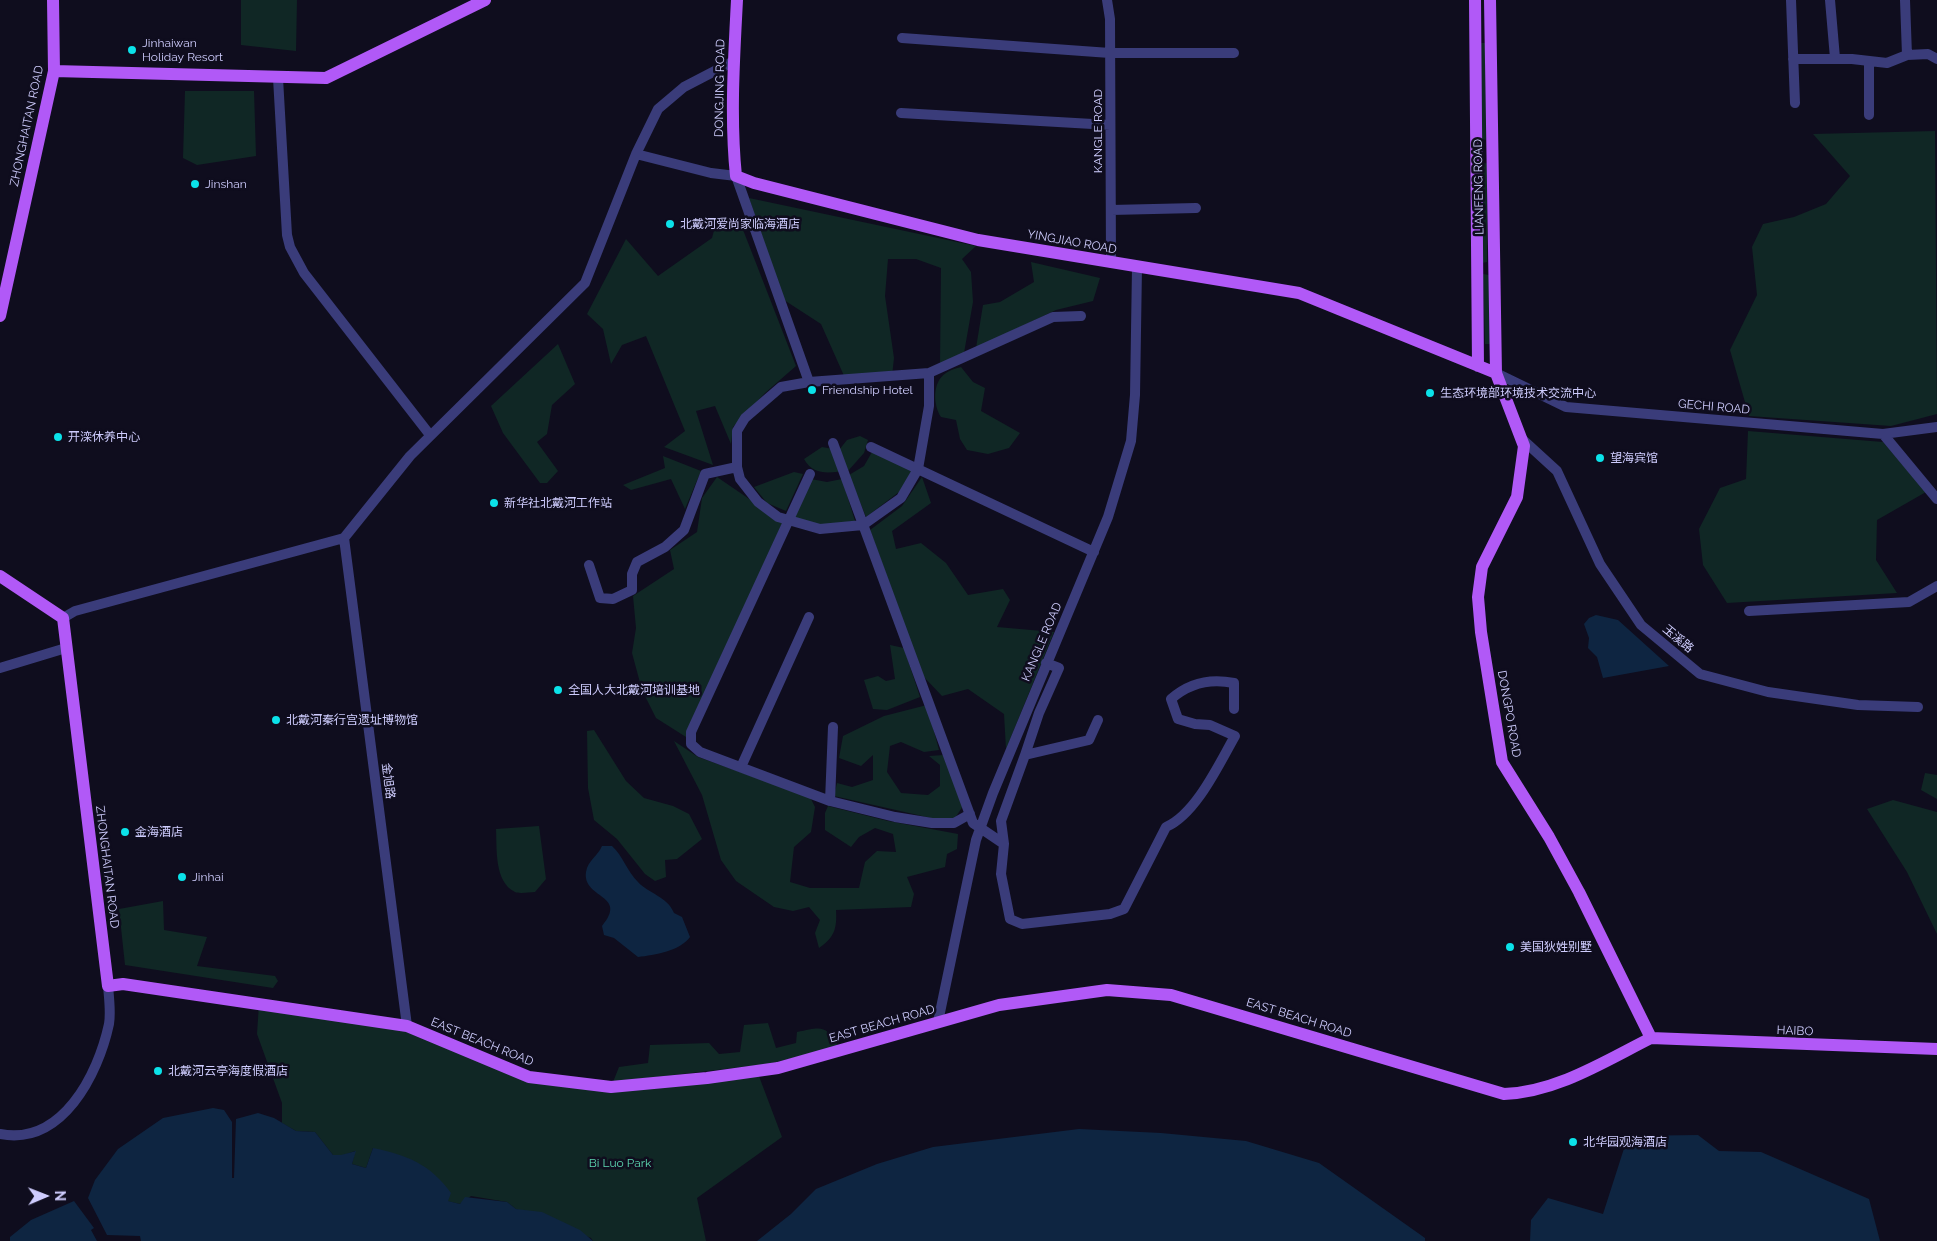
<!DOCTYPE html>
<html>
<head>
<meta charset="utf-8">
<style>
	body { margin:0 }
	#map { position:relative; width:1937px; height:1241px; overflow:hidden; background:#0f0d1e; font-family:Raleway,sans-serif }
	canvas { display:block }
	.north { position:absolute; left:20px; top:1171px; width:50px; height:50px; -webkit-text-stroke:4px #0f0d1e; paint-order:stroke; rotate:89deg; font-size:14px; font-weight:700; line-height:20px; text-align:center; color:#ceccfd }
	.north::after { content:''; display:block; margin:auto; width:18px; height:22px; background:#ceccfd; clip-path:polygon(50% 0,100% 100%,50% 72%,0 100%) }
</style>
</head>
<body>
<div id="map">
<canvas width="1937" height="1241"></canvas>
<div class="north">N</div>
</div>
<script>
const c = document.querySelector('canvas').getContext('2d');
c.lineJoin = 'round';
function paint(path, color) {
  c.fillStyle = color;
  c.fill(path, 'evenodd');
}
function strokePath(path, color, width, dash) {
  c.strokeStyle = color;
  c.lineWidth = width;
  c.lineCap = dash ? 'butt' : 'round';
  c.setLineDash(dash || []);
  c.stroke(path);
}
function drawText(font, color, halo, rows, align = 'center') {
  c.font = font + ' Raleway,"Noto Sans SC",sans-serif';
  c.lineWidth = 5;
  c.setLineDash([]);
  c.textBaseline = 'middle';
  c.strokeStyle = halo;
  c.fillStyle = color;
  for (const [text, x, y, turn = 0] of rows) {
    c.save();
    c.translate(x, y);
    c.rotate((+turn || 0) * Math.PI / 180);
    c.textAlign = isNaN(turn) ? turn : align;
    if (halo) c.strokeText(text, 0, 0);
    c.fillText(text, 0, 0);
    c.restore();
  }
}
paint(new Path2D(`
	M241 0H297L296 51 241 45Z
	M1479 43H1485L1486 140 1481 139Z
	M185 91H254L256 156 197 165 183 158Z
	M1935 131 1937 414 1891 426 1749 416 1730 350 1757 295 1752 247 1763 224 1794 217 1826 204 1850 176 1813 134Z
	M1487 163V262L1482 263 1481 164Z
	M749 198 976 246 962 259 971 272 973 302 964 353 940 365 941 268 916 259H888L885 296 894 358 892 376 845 378 821 324 784 300Z
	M740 222 796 366 765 393 733 427 731 444 715 406 696 411 713 465 664 447 685 431 646 336 622 345 611 364 603 329 587 314 626 239 658 276 712 238 716 223Z
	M1031 262 1100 278 1093 301 1056 310 976 348 983 305 1000 302 1034 282Z
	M1483 274 1489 275 1490 344H1485Z
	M558 344 575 384 552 405 547 434 537 442 558 471 547 483H540L503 433 491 406Z
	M961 367 973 382 985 388 981 411 1020 433 1009 448 988 454 967 450 960 439 956 420 941 417C933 405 932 382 946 373 950 370 957 368 961 367Z
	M1748 431 1883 442 1926 492 1877 520 1876 560 1897 593 1727 603 1703 565 1699 529 1720 488 1746 479Z
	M860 436 868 440 864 453 848 471C830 472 814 477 804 459L822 447 839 450 847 440Z
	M872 452 915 472 899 492 866 517 849 475 864 466Z
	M663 456 701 471 685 509 671 479 631 490 623 485 665 468Z
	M794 472 803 474 786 511 767 503 754 487Z
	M717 477 783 522 686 737 656 718 642 690 632 653 636 628 633 596 674 569 670 550 697 532 702 498Z
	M922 477 931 503 892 531 896 549 921 543 946 563 968 595 1003 589 1010 600 997 627 1054 632 1006 749 1004 714 968 689 942 696 923 676 870 530 902 506Z
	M811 479 827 482 842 479 855 521 818 526 794 518Z
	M890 645 904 648 920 697 887 710 873 709 864 680 878 676 886 681 895 679Z
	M927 705 939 750 924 752 901 742 890 746 887 772 901 793 928 795 940 786V765L929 756 944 755 963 806 955 818H931L834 796 837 783 852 787 873 780V755L861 766 839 758 843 736 884 716Z
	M594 730 626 781 644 798 673 806 689 814 702 839 677 859 665 860 666 877 655 881 645 874 617 839 594 820 588 788 587 731Z
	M674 741 698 757 810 797 815 807 811 832 794 847 790 882 810 888H859L865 862 877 851 896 852 893 834 875 828 859 837 851 847 825 830V813L828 806 888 821 958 834 957 849 947 854 945 867 907 877 914 894 911 907 836 910C837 928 835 937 819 948L815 933 820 920 809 907 793 911 774 907 736 881 721 860 702 795Z
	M1925 773 1937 775V799L1921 790Z
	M1893 800 1937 812V934L1907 872 1867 809Z
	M539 826 546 879 535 892C529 892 520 894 515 892 494 882 497 848 496 829Z
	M163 901 164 930 207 937 197 966 275 976 278 981 273 988 125 965 119 909Z
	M259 1004 407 1026 529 1077 628 1085 757 1071 782 1137 697 1198 706 1241H593L591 1238 516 1209 507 1202 471 1196 460 1204 447 1201 373 1148 366 1168 352 1164 355 1151 341 1156 333 1155 315 1132 296 1131 282 1123V1103L257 1034Z
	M768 1023 776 1048 796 1043 797 1032C822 1027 825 1024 839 1047L768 1064 613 1082 619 1067 648 1063 650 1045 709 1043 719 1054 740 1052 744 1025Z`), '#102725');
paint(new Path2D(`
	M1596 615 1618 620 1669 666 1603 678 1597 657 1588 648 1589 638 1584 624 1589 618Z
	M602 846H612C623 856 627 871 638 882 649 894 667 896 674 913L682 917 690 937C680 951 655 955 638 957L614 938 604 935 602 926C629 894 582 899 586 872 588 860 598 856 602 846Z
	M213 1108 224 1110 232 1122V1178H234L236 1119 258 1113 274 1118 296 1131 315 1132 333 1155H341L356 1151 352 1164 366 1168 373 1148C407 1155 430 1164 451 1193L448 1201 460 1204 465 1197 507 1202 516 1209 542 1212 580 1230 593 1241H141L140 1236 107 1235 88 1198 95 1180 118 1149 163 1118Z
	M1079 1129 1161 1133 1246 1141 1319 1163 1425 1238V1241H757L791 1214 816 1189 877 1164 933 1147Z
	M1698 1135 1719 1151 1761 1152 1869 1199 1880 1241H1530L1531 1220 1548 1198 1603 1214 1628 1136Z
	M74 1201 94 1228 91 1230 97 1241H10V1237L31 1220Z`), '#0e2541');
strokePath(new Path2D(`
	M1107 0 1110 19 1111 263
	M1791 0 1795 103
	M1830 0 1835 58
	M1905 0 1907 55
	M902 38 1110 53H1234
	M1793 59H1852L1887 63 1907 55 1928 54 1937 59
	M1869 62V115
	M278 78 287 235 290 247 304 273 430 435
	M901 113 1110 125
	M636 154 711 173 736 176 809 382
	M1111 210 1196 208
	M929 373V406L918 469 901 498 863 525 820 529 778 517 758 502 740 479 737 467V431L745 418 781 387 809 382 929 373 1053 317 1081 316
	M1496 373 1566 407 1883 434 1937 427
	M1883 434 1937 499
	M1522 439 1557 471 1600 564 1641 625 1700 674 1768 692 1858 705 1918 707
	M833 443 973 823 1004 844 1001 874 1010 919 1022 924 1110 914 1124 909 1166 827C1196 814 1219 764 1235 736L1210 725 1195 724 1178 719 1171 699C1189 683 1210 678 1234 683V709
	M871 447 1094 552
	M810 474 691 732V744L700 752 830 801 895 817 932 823H954L970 814
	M344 538 407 1026
	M589 565 600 598 613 599 632 590V574L637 562 665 547 684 530 705 474 737 467
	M1749 611 1909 602 1937 586
	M63 618 75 611 344 538 410 456 585 283 636 154 658 109 684 87 734 61
	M0 668 66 648
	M1025 755 1039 713 1059 668 1046 663
	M741 767 809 617
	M830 801 833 727
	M1004 844 1001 821 1025 755 1089 740 1098 720
	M938 1022 976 840 993 793 1108 517 1131 441 1135 395 1137 267
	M0 1134C62 1146 98 1075 109 1024 111 1012 109 998 108 986`), '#3a3c7a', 10);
strokePath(new Path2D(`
	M737 0C734 58 730 118 736 176L754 183 978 240 1299 293 1496 373
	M1475 0 1478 366
	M1490 0 1496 373 1524 446 1517 497 1482 567 1478 597 1481 632 1502 762 1549 837 1579 892 1651 1038
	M54 71 326 78 485 0
	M0 316 54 71 53 0
	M0 576 63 618 108 986 123 984 407 1026 529 1077 611 1087 707 1078 778 1068 999 1005 1107 990 1171 995 1504 1094C1557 1092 1605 1061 1651 1038
	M1651 1038 1937 1049`), '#b159f7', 12);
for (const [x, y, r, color] of [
	[132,50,5,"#0be2e9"],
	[195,184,5,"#0be2e9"],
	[670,224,5,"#0be2e9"],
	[812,390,5,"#0be2e9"],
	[1430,393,5,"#0be2e9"],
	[58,437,5,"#0be2e9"],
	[1600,458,5,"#0be2e9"],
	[494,503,5,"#0be2e9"],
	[558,690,5,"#0be2e9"],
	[276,720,5,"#0be2e9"],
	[125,832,5,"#0be2e9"],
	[182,877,5,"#0be2e9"],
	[1510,947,5,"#0be2e9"],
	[158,1071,5,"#0be2e9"],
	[1573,1142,5,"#0be2e9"]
]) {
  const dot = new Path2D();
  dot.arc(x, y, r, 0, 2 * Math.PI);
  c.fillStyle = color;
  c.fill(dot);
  strokePath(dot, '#0f0d1e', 2);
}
drawText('12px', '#ceccfd', '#0f0d1e', [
	["Jinhaiwan",142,43],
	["Holiday Resort",142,57],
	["Jinshan",205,184],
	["北戴河爱尚家临海酒店",680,224],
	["Friendship Hotel",822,390],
	["生态环境部环境技术交流中心",1440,393],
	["开滦休养中心",68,437],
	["望海宾馆",1610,458],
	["新华社北戴河工作站",504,503],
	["全国人大北戴河培训基地",568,690],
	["北戴河秦行宫遗址博物馆",286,720],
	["金海酒店",135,832],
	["Jinhai",192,877],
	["美国狄姓别墅",1520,947],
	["北戴河云亭海度假酒店",168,1071],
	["北华园观海酒店",1583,1142]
], 'left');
drawText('12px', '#ceccfd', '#0f0d1e', [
	["DONGJING ROAD",720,88,-89],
	["ZHONGHAITAN ROAD",27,126,-78],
	["KANGLE ROAD",1098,131,-90],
	["LIANFENG ROAD",1479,187,-91],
	["YINGJIAO ROAD",1072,242,10],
	["GECHI ROAD",1714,407,5],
	["玉溪路",1678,639,40],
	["KANGLE ROAD",1042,642,-67],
	["DONGPO ROAD",1509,714,80],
	["金旭路",388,781,83],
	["ZHONGHAITAN ROAD",107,867,83],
	["EAST BEACH ROAD",1299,1018,17],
	["EAST BEACH ROAD",882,1024,-16],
	["HAIBO",1795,1031,2],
	["EAST BEACH ROAD",482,1042,22]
]);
drawText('12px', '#5dd8b1', '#0f0d1e', [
	["Bi Luo Park",620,1163]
]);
</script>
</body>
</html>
